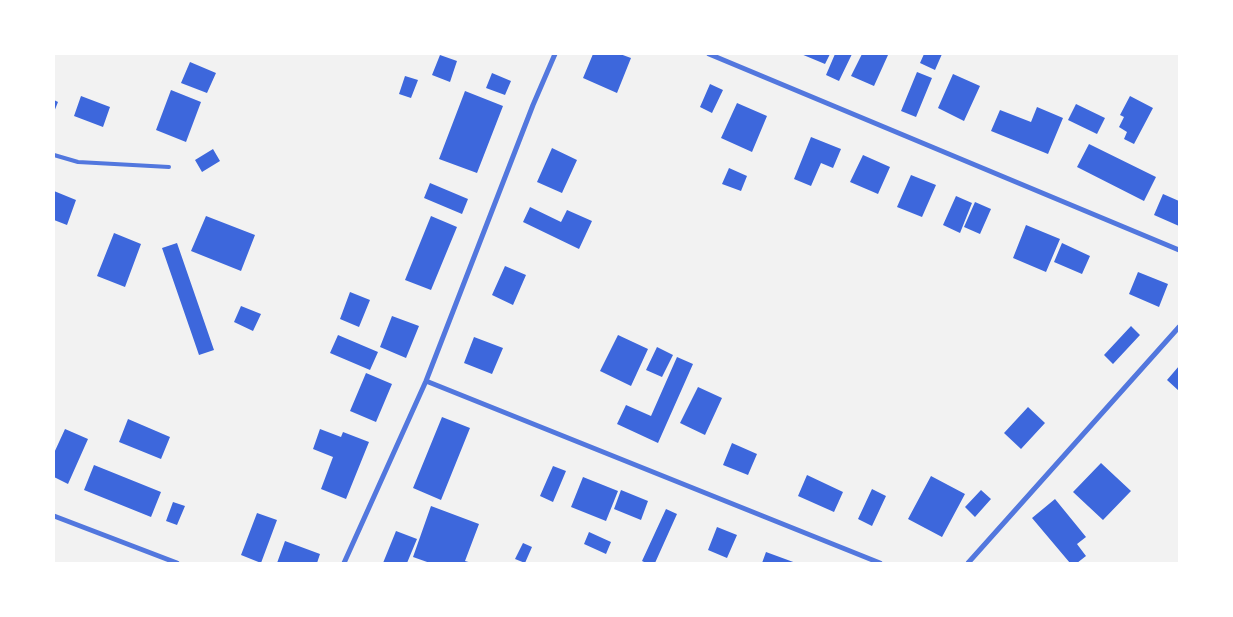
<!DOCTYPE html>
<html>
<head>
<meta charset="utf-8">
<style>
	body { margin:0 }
	#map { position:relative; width:1233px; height:617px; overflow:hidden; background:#f2f2f2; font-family:Arial,sans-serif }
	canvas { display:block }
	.frame { position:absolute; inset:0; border:55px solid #fff; pointer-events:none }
</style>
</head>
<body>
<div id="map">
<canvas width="1233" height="617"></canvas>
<div class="frame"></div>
</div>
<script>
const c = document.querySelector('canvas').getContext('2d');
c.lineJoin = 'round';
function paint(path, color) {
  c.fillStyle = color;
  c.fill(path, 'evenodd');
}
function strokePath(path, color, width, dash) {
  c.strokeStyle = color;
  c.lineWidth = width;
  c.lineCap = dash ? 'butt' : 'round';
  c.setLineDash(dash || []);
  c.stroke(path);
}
paint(new Path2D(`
	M593 54H620L631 58 617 93 583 78Z
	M801 54H830L825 64Z
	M835 54H852L839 81 826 75Z
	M862 54 888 55 874 86 851 76Z
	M924 54H942L935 70 920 63Z
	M440 55 457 61 450 82 432 75Z
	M190 62 216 73 207 93 181 83Z
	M917 72 932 78 916 117 901 111Z
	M492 73 511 81 505 95 486 88Z
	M953 74 980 86 964 121 938 108Z
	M405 76 418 80 411 98 399 94Z
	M710 84 723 90 712 113 700 107Z
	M171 90 201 102 186 142 156 130Z
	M465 91 503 106 477 173 439 159Z
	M81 96 110 107 103 127 74 116Z
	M1130 96 1153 108 1134 144 1124 139 1127 132 1119 127 1124 117 1120 115Z
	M54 100 58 102 54 112Z
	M737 103 767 116 752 152 721 138Z
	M1076 104 1105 118 1097 134 1068 120Z
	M1037 107 1063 118 1048 154 991 131 1000 110 1031 122Z
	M811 137 841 149 833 168 821 163 811 186 794 179Z
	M1089 144 1156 177 1144 201 1077 167Z
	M552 148 577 160 562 193 537 182Z
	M213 149 220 161 202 172 195 160Z
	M863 155 890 167 878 194 850 182Z
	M729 168 747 176 741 191 722 184Z
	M911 175 936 185 922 217 897 207Z
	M430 183 468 199 462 214 424 198Z
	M54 191 76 200 67 225 54 220Z
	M1163 194 1179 201V226L1154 215Z
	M956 196 972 203 960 233 943 225Z
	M975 202 991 209 980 234 964 227Z
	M530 207 561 222 567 210 592 221 579 249 523 222Z
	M206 216 255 235 241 271 191 251Z
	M431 216 457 227 431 290 405 280Z
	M1026 225 1060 239 1046 272 1013 258Z
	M114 233 141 244 125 287 97 276Z
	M177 243 214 350 199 355 162 248Z
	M1062 243 1090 256 1082 274 1054 262Z
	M505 266 526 275 513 305 492 295Z
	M1138 272 1168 284 1159 307 1129 294Z
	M350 292 370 300 359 327 340 319Z
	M241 306 261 314 253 331 234 322Z
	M392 316 419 326 406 358 380 347Z
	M1131 326 1140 335 1113 364 1104 355Z
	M338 335 378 352 370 370 330 353Z
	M618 335 648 349 631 386 600 371Z
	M474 337 503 348 492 374 464 363Z
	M657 347 673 355 662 377 646 370Z
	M677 357 693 364 658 443 617 424 626 405 651 416Z
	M1179 366V391L1167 380Z
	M366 373 392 384 376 422 350 411Z
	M698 387 722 398 705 435 680 423Z
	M1028 407 1045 423 1021 449 1004 433Z
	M442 417 470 428 441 500 413 488Z
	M128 419 170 437 161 459 119 442Z
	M65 429 88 439 68 484 54 477V453Z
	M320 429 341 437 343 432 369 442 346 499 321 489 333 457 313 449Z
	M732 443 757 454 748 475 723 465Z
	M1101 463 1131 491 1103 520 1073 492Z
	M94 465 161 492 151 517 84 490Z
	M553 466 566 471 553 502 540 496Z
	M807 475 843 492 834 512 798 496Z
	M931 476 965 494 942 537 908 519Z
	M583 477 618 491 606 521 571 507Z
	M872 489 886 496 872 526 858 519Z
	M621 490 648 501 641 520 614 509Z
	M981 490 991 499 975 517 965 507Z
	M1055 499 1086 537 1077 544 1086 556 1077 563H1070L1032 518Z
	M173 502 185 506 177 525 166 521Z
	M431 506 479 524 465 561 472 563H430L413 557Z
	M666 509 677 514 655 563H646L642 561Z
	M257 513 277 520 261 563 241 555Z
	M717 527 737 535 727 558 708 550Z
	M396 531 417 539 407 563H383Z
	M589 532 611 542 606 554 584 544Z
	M285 541 320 554 317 563H277Z
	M523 543 532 547 525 563 515 559Z
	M766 552 796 563H762Z`), '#3d67dc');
strokePath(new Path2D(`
	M54 155 78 162 169 167`), '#5277de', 4);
strokePath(new Path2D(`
	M709 54 1179 250
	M426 381 880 563
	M54 516 177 563
	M344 563 426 381 533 105 555 54
	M968 563 1179 327`), '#5277de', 5);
</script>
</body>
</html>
